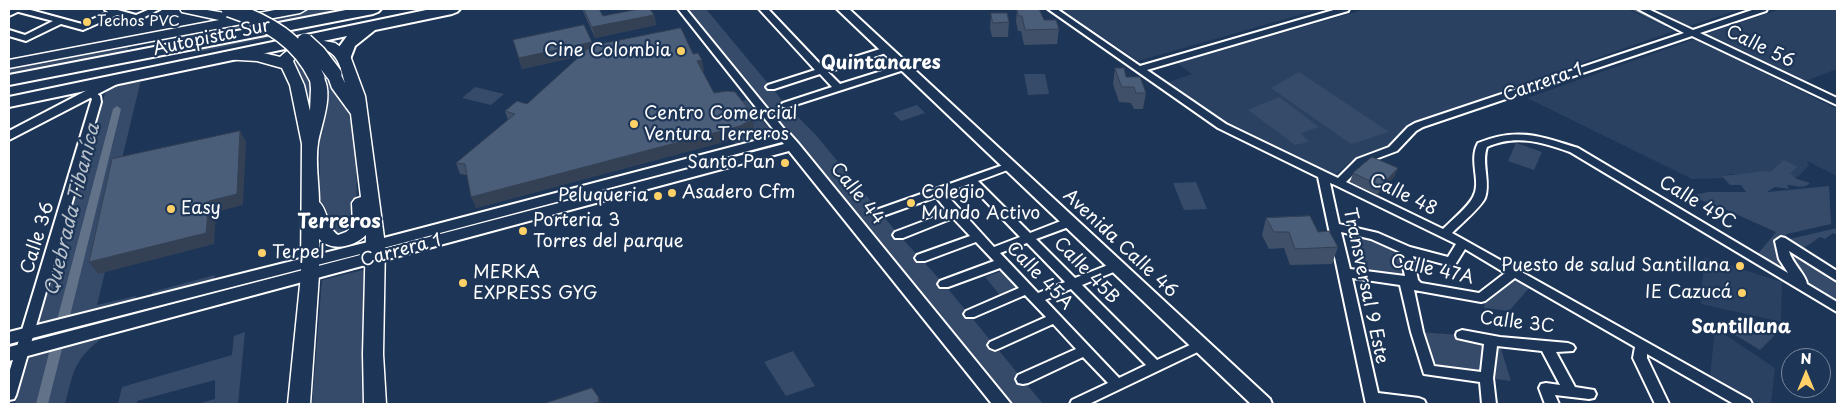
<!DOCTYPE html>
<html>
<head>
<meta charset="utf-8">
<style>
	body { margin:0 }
	#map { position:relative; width:1846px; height:413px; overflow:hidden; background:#1d3557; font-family:"Playpen Sans",sans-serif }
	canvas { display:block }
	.frame { position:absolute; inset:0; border:10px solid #fff; pointer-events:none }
	.north { position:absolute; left:1781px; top:348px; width:50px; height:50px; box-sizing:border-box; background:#1d3557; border:1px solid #77869a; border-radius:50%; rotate:0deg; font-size:14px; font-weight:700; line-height:20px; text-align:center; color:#fff }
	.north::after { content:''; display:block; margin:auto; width:18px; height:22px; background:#ffd166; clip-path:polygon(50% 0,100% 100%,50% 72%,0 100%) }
</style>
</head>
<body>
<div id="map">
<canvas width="1846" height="413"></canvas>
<div class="frame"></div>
<div class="north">N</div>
</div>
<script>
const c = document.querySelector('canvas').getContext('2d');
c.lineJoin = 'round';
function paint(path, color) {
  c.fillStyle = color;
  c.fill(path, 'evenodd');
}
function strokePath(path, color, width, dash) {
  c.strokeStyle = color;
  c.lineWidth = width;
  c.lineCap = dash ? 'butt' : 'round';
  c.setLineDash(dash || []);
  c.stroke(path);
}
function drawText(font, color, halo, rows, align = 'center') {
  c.font = font + ' "Playpen Sans",sans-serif';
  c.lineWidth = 4.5;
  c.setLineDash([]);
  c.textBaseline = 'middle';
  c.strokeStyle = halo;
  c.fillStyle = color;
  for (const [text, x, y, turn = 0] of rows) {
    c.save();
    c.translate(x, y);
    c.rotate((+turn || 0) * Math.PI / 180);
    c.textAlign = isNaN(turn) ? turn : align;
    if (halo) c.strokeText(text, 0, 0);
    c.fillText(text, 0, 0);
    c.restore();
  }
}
paint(new Path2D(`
	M1061 9H1320L1138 61Z
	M1366 9H1627L1674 31 1408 124 1387 148 1351 161 1334 176 1237 130 1166 83 1192 74 1177 63Z
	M1651 9H1741L1689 26Z
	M1781 9H1837V69L1803 82 1705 34Z
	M1695 39 1837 109V176L1807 161 1809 165 1798 177 1730 174 1727 178 1692 179 1527 98Z
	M1704 257 1782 282 1781 322 1701 304Z
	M1715 328 1775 368 1771 404H1758L1710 377Z`), '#2a4161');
paint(new Path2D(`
	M312 9H362L181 43 182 34Z
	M429 9H443L9 99V96Z
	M687 9H706L786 105 815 134 899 235 944 284 1043 404H1012Z
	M333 25 194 53 195 50Z
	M129 44 127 54 9 76V68Z
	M323 47C352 64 342 76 346 104 347 113 352 123 354 133 358 164 356 195 357 226L338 238 328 229 320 200V136L323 97 311 117 303 81 291 62 297 52Z
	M1299 72 1389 132 1351 144 1271 88Z
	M1024 74H1045L1049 94 1028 95Z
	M141 80 119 171 98 273 105 272 97 305 136 296 135 299 38 324 106 91 115 85Z
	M475 87 504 94 491 105 462 98Z
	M1279 97 1319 127 1301 133 1309 142 1295 145 1248 110Z
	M746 100 774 135 735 145 734 139 748 135 754 130 752 123 737 103Z
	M917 105 925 113 901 121 893 113Z
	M1516 143 1542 152 1534 170 1508 161Z
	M755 148 759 151 757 152 395 250 394 244Z
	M1784 160 1798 167 1790 173 1797 179 1810 183C1803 190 1795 185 1787 185L1789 189 1775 187 1767 192H1746L1741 185H1730L1722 176 1766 171 1770 172Z
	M1196 182 1207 209 1184 210 1173 183Z
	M1829 186 1831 224 1787 234 1781 241 1837 228V235L1833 233 1825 239 1820 237 1798 252 1837 276V304L1757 255 1776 232 1720 207 1689 196 1708 192H1768Z
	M1349 235 1377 240 1400 251 1403 276 1358 269Z
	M295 269V274L150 312 151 307Z
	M367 269 366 404H312L322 280Z
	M1002 271 1021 293 1004 300 985 277Z
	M215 275 214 279 152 295V292Z
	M1513 277 1531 286 1509 311 1484 308 1485 300Z
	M227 300 228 304 102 338C73 361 74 371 65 404H15L30 356 57 345Z
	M1754 319 1778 332 1760 350 1732 333Z
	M245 332 238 404H197L215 399V380L137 401V404H118L122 387 232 355 234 336Z
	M1418 332 1460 335 1499 342 1511 381 1430 370Z
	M793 351 815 386 786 396 764 362Z`), '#364b69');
paint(new Path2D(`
	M1631 9H1641L1672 24 1668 26H1665Z
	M117 106 121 109 69 320 67 323H59L57 320 113 109Z
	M57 341 61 342 63 345 48 404H36L51 345 53 342Z`), '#617289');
const street = new Path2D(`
	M14 9H27L82 24 108 12 105 10 106 9H114L136 15 150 9H160L137 21 117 15 83 30 61 24 26 41 9 36V30L25 35 53 21 15 11Z
	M678 9H686L789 135 790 137 789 139H781Z
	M759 9H768L823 67 883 48H889V52L828 72 840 84 901 65 904 64 909 67 907 69 789 107H783L781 105 783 103 832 87 820 74 774 89H768L766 87 768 85 815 70Z
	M1048 9H1057L1140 66 1337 9H1349L1348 11 1147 70 1226 124 1338 178 1357 159 1389 147 1408 127 1415 123 1684 33 1638 9H1648L1693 30 1755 9H1767L1766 11 1700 33 1837 98V105L1692 36 1423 127 1416 131 1397 151 1365 163 1346 182 1443 229C1452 220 1468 207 1473 197 1482 182 1468 161 1478 143 1516 127 1541 136 1578 148L1788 273 1779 259 1775 241 1781 237 1785 238 1837 271V281L1789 251C1792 263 1806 275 1807 284L1837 302V312L1570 152C1541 142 1516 134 1487 147 1481 163 1491 182 1485 198 1481 207 1460 225 1452 233L1750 400 1752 404H1734L1647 354V358L1669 404H1655L1633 358 1635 347 1515 278 1485 301 1481 302 1414 290 1423 332 1434 366 1481 372 1484 344 1457 338 1456 335 1457 332 1462 330 1500 337 1568 343 1573 345 1575 348 1573 351 1556 352 1575 387 1594 390 1596 394 1594 398 1589 399 1555 395 1559 404H1545L1539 388 1541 384 1546 383 1560 385 1542 351 1497 346 1493 378 1496 404H1482L1480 382 1424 374 1411 332 1400 285 1352 278 1378 393 1419 398 1424 400 1426 404H1366L1318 177 1218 128ZM1330 183 1335 185 1456 244 1448 257 1410 247 1378 233 1339 224ZM1341 232 1371 239 1400 252 1405 276 1350 269ZM1465 249 1505 273 1479 293 1421 283 1418 280 1413 256 1451 266 1455 265Z
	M91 89 100 96 101 102 16 395 14 399 9 400V373L91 102 92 99 86 92Z
	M1009 163 1013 164 1014 166 1013 168 978 181 1030 233 1066 219H1074L1076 222 1074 225 1036 239 1075 278 1113 263H1121L1123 266 1121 269 1082 285 1157 360 1201 340 1206 342 1208 345 1206 348 1089 404H1070L1072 400 1108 383 1083 357 1028 383 1023 384 1018 383 1016 379 1018 375 1076 349 1053 324 1000 348 995 350 990 348 988 345 990 342 1046 317 1025 295 974 317H966L964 314 966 311 1019 288 1000 268 948 287H940L938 284 940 281 994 261 976 242 925 261H917L915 258 917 255 970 236 953 218 903 238H895L893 235 895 232 948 212 936 197 880 217 874 213 876 210ZM969 184 1020 237 994 247 945 193ZM1027 243 1065 282 1038 293 1000 253ZM1071 289 1146 365 1119 378 1045 300Z`);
const secondary = new Path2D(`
	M9 9H24L9 16Z
	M837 9H849L1270 399 1272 404H1251Z
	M116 75 121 76 122 79 121 82 9 140V131Z
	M785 133 790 134 798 143 1011 404H992L789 151 9 361V347L784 144 782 142 376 250 9 344V332L376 240Z`);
const primary = new Path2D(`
	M180 9H201L231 14 232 18 280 9H307L300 13 9 68V60L219 20 182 12Z
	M319 40 335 43 349 53 365 96 385 245 383 354 386 404H364L363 354 366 235C354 247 332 252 319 239V275L310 404H288L301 275 302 144 290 85 282 68 257 61 222 59 220 56 222 53C240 48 262 52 280 57 291 46 303 43 319 40ZM319 48C339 52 340 66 345 83L339 71H329L327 74 332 88 351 114 361 197 355 199 352 203 353 226 346 232 338 235C326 227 328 210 319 202 319 183 315 162 318 143 321 124 335 93 322 75H312L310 78 311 89 310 111 304 85 293 61 298 55Z`);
const highway = new Path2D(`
	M351 9H381L378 12 373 14 9 85V75Z
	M431 9H460L457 12 452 14 375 30 355 46 350 59H338L336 56 339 47 347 36 9 107V97Z`);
strokePath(street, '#fff', 4);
strokePath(secondary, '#fff', 4);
strokePath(primary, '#fff', 3);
strokePath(highway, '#fff', 4);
paint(street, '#1d3557');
paint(secondary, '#1d3557');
paint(primary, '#1d3557');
paint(highway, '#1d3557');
const primaryBridge = new Path2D(`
	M229 9C268 22 299 40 317 78
	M305 41 318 53 334 74`);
strokePath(primaryBridge, '#fff', 18, []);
strokePath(primaryBridge, '#1d3557', 15);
paint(new Path2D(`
	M582 9H599L603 16 636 10 635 9H650L654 15 656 25 595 38Z
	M1017 9H1039L1044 20 1059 29 1057 44 1024 45 1021 31H1018L1016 22Z
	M991 13 1009 22 1008 37H992L990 28Z
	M513 40 593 46 693 54 704 71H702L714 93 753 119 754 130 742 137 476 208 467 175 460 174 456 163 508 120 505 111 527 104 580 56 522 69Z
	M1115 68 1146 93 1143 109H1134L1131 103 1119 102 1113 84Z
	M1398 168 1394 177 1377 195 1350 182 1353 173Z
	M1266 218 1318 232 1338 247 1332 264 1290 265 1284 248 1269 249 1262 235Z`), '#405068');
paint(new Path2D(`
	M654 15 656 25 595 38 592 27Z
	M592 42 594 53 522 69 519 58Z
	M702 60 704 71 699 72 697 61Z
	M753 119 754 130 742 137 476 208 471 197Z
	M240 131 246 142 243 205 216 212 214 244 98 274 89 262 209 201Z
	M1398 168 1394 177 1377 195 1381 186Z
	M599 398 602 404H591L598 399Z`), '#344155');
const building = new Path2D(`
	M584 9H599L603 16 639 9H650L654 15 592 27Z
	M1017 9H1039L1044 20H1056L1059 29 1025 30 1022 16H1019Z
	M991 13H1007L1009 22 993 23Z
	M584 25 592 42 519 58 513 40Z
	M681 28 693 54 698 53 702 60 697 61 714 93 727 91 735 92 751 112 753 119 740 126 471 197 465 164 456 163 515 114 505 111 517 101 527 104 591 46Z
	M1115 68H1124L1126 77H1140L1146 93H1136L1134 87H1122Z
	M240 131 237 194 209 201 206 233 89 262 112 159Z
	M1372 157 1398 168 1381 186 1353 173Z
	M1310 216 1318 232 1329 231 1338 247 1295 249 1289 232H1274L1266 218Z
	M592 388 599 398 598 399 599 402 591 404H543Z`);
paint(building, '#4a5d79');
strokePath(building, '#344155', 1);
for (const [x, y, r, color] of [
	[87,22,5,"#ffd166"],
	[681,51,5,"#ffd166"],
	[634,124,5,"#ffd166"],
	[785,163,5,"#ffd166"],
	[672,193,5,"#ffd166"],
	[658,196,5,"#ffd166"],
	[911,203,5,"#ffd166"],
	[171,209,5,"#ffd166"],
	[523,231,5,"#ffd166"],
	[262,253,5,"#ffd166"],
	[1740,266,5,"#ffd166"],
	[463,283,5,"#ffd166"],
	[1742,293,5,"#ffd166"]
]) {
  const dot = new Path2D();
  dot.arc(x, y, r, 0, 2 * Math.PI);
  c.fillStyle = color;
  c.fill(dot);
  strokePath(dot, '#1d3557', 2);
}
drawText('15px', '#fff', '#1d3557', [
	["Techos PVC",97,22]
], 'left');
drawText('18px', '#fff', '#1d3557', [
	["Autopista Sur",212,38,-12],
	["Calle 56",1760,47,26],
	["Carrera 1",1543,83,-19],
	["Calle 44",857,194,51],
	["Calle 48",1403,195,26],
	["Calle 49C",1697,203,31],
	["Calle 36",38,238,-73],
	["Avenida Calle 46",1120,244,43],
	["Carrera 1",401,251,-15],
	["Calle 47A",1432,270,12],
	["Calle 45B",1086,271,46],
	["Calle 45A",1039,276,46],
	["Transversal 9 Este",1365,286,78],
	["Calle 3C",1517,323,7]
]);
drawText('18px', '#fff', '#1d3557', [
	["Cine Colombia",671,51,"right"],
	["Centro Comercial",644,114],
	["Ventura Terreros",644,135],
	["Santo Pan",775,163,"right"],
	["Asadero Cfm",682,193],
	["Colegio",921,193],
	["Mundo Activo",921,214],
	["Peluqueria",648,196,"right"],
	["Easy",181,209],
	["Porteria 3",533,221],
	["Torres del parque",533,242],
	["Terpel",272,253],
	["Puesto de salud Santillana",1730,266,"right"],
	["MERKA",473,273],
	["EXPRESS GYG",473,294],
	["IE Cazucá",1732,293,"right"]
], 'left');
drawText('bold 19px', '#fff', '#1d3557', [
	["Quintanares",881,64],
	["Santillana",1741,328]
]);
drawText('italic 19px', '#b8c0ca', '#1d3557', [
	["Quebrada Tibaníca",73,210,-76]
]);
drawText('bold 20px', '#fff', '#1d3557', [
	["Terreros",339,222]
]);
</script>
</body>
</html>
